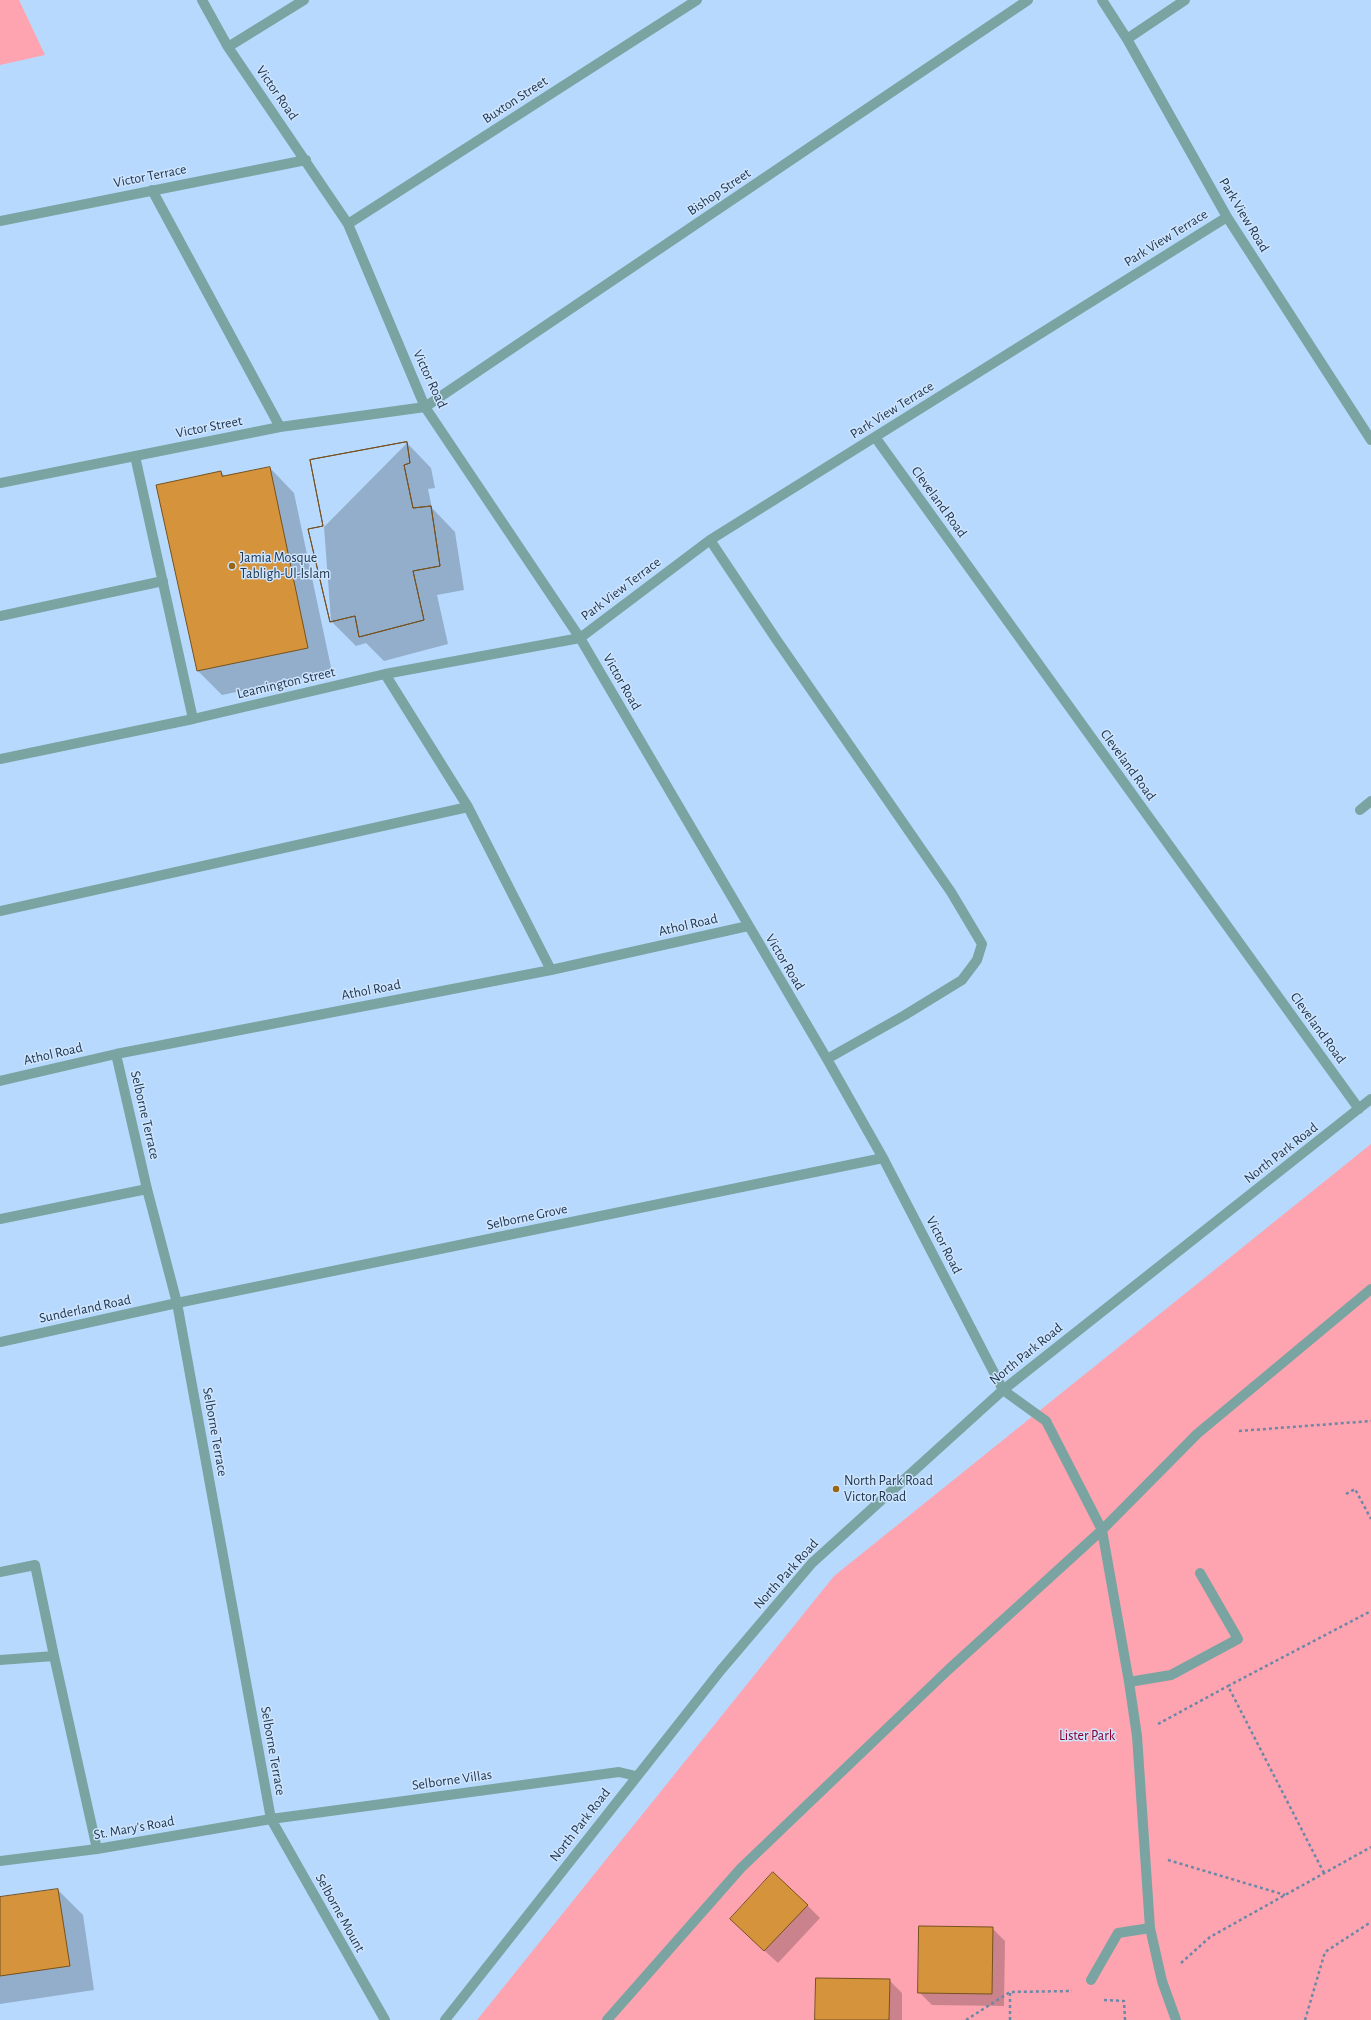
<!DOCTYPE html>
<html>
<head>
<meta charset="utf-8">
<style>
	body { margin:0 }
	canvas { display:block; background:#b7d9fe }
</style>
</head>
<body>
<canvas width="1371" height="2020"></canvas>
<script>
const c = document.querySelector('canvas').getContext('2d');
c.lineJoin = 'round';
function paint(path, color) {
  c.fillStyle = color;
  c.fill(path, 'evenodd');
}
function strokePath(path, color, width, dash) {
  c.strokeStyle = color;
  c.lineWidth = width;
  c.lineCap = dash ? 'butt' : 'round';
  c.setLineDash(dash || []);
  c.stroke(path);
}
function drawText(font, color, halo, rows, align = 'center') {
  c.font = font + ' "Alegreya Sans",sans-serif';
  c.lineWidth = 3;
  c.setLineDash([]);
  c.textBaseline = 'middle';
  c.strokeStyle = halo;
  c.fillStyle = color;
  for (const [text, x, y, turn = 0] of rows) {
    c.save();
    c.translate(x, y);
    c.rotate((+turn || 0) * Math.PI / 180);
    c.textAlign = isNaN(turn) ? turn : align;
    if (halo) c.strokeText(text, 0, 0);
    c.fillText(text, 0, 0);
    c.restore();
  }
}
paint(new Path2D(`
	M0 0H19L45 55 0 65Z
	M1371 1144V2020H477L834 1576Z`), '#fda4b0');
paint(new Path2D(`
	M407 443 431 468 435 488 428 489 432 508 455 532 464 590 437 595 448 644 384 661 366 643 356 646 331 621 324 527Z
	M270 468 294 493 332 672 222 695 198 671 221 472 225 476Z
	M58 1890 83 1915 94 1990 0 2004V1898Z
	M807 1905 820 1918 778 1963 744 1932Z
	M992 1928 1005 1941 1004 2006 932 2005 919 1992Z
	M889 1980 902 1993V2020H816Z`), '#0003');
const building = new Path2D(`
	M407 442 410 463 404 465 413 508 431 506 440 566 413 571 424 620 359 637 355 616 330 622 308 529 323 526 310 460Z
	M407 442 410 463 404 465 413 508 431 506 440 566 413 571 424 620 359 637 355 616 330 622 308 529 323 526 310 460Z
	M270 467 308 648 197 671 156 485 221 471 222 476Z
	M773 1872 808 1905 764 1951 730 1919Z
	M58 1889 70 1966 0 1976V1897Z
	M919 1926 993 1927 992 1994 918 1993Z
	M816 1978 890 1979 889 2020H815Z`);
paint(building, '#d5943c');
strokePath(building, '#76511e', 1);
strokePath(new Path2D(`
	M1239 1431 1371 1421
	M1346 1494 1355 1489 1371 1519
	M1158 1724 1228 1686
	M1168 1860 1285 1895
	M1324 1873 1228 1686 1371 1611
	M1181 1963 1210 1937 1371 1847
	M1104 2000 1124 2001 1125 2020
	M966 2020 1010 1992 1072 1991
	M1010 2020V1992
	M1305 2020 1325 1952 1371 1922`), '#6b88a6', 2.5, [3, 3]);
strokePath(new Path2D(`
	M202 0 228 47 348 224 425 407 580 638 827 1059 883 1158 1003 1390 1046 1421 1102 1530 1129 1682 1137 1736 1150 1928 1162 1981 1176 2020
	M1102 0 1127 39 1227 217 1371 440
	M1127 39 1185 0
	M228 47 304 0
	M152 190 280 427
	M0 221 306 160
	M348 224 697 0
	M875 437 1359 1109
	M135 456 193 719
	M0 483 280 427 425 407 1028 0
	M710 540 776 639 951 892 982 944 977 960 962 980 905 1015 827 1059
	M0 616 163 581
	M0 759 193 719 385 674 580 638 710 540 1227 217
	M468 807 551 970
	M1360 810 1371 801
	M0 911 468 807 385 674
	M116 1054 147 1189 177 1303 271 1819 385 2020
	M0 1081 116 1054 551 970 748 926
	M0 1219 147 1189
	M0 1342 177 1303 883 1158
	M0 1572 35 1565 54 1656
	M0 1660 54 1656 97 1849
	M1129 1682 1171 1675 1238 1639 1200 1573
	M0 1861 97 1849 271 1819 619 1772 636 1776
	M1091 1980 1118 1933 1150 1928
	M445 2020 721 1670 812 1563 1003 1390 1371 1099
	M607 2020 741 1868 948 1670 1102 1530 1197 1434 1371 1289`), '#79a4a2', 10);
for (const [x, y, r, color] of [
	[232,566,4,"#976418"],
	[836,1489,4,"#976418"]
]) {
  const dot = new Path2D();
  dot.arc(x, y, r, 0, 2 * Math.PI);
  c.fillStyle = color;
  c.fill(dot);
  strokePath(dot, '#cfe5fe', 1.5);
}
drawText('14px', '#20374f', '#cfe5fe', [
	["Victor Road",277,93,55],
	["Buxton Street",515,100,-33],
	["Victor Terrace",150,176,-11],
	["Bishop Street",719,192,-34],
	["Park View Road",1244,215,59],
	["Park View Terrace",1166,238,-32],
	["Victor Road",430,379,65],
	["Park View Terrace",892,410,-32],
	["Victor Street",209,427,-11],
	["Cleveland Road",939,502,54],
	["Park View Terrace",621,589,-37],
	["Victor Road",622,682,60],
	["Leamington Street",286,683,-13],
	["Cleveland Road",1128,765,54],
	["Athol Road",688,925,-13],
	["Victor Road",785,962,59],
	["Athol Road",371,990,-11],
	["Cleveland Road",1318,1028,54],
	["Athol Road",53,1054,-13],
	["Selborne Terrace",145,1115,77],
	["North Park Road",1281,1153,-38],
	["Selborne Grove",527,1217,-12],
	["Victor Road",944,1245,63],
	["Sunderland Road",85,1309,-12],
	["North Park Road",1026,1354,-39],
	["Selborne Terrace",215,1432,80],
	["North Park Road",786,1574,-48],
	["Selborne Terrace",273,1751,80],
	["Selborne Villas",452,1780,-8],
	["North Park Road",580,1825,-52],
	["St. Mary's Road",134,1828,-10],
	["Selborne Mount",340,1913,61]
]);
drawText('14px', '#20374f', '#cfe5fe', [
	["Jamia Mosque",240,558],
	["Tabligh-Ul-Islam",240,574],
	["North Park Road",844,1481],
	["Victor Road",844,1497]
], 'left');
drawText('14px', '#850030', '#cfe5fe', [
	["Lister Park",1087,1736]
]);
</script>
</body>
</html>
